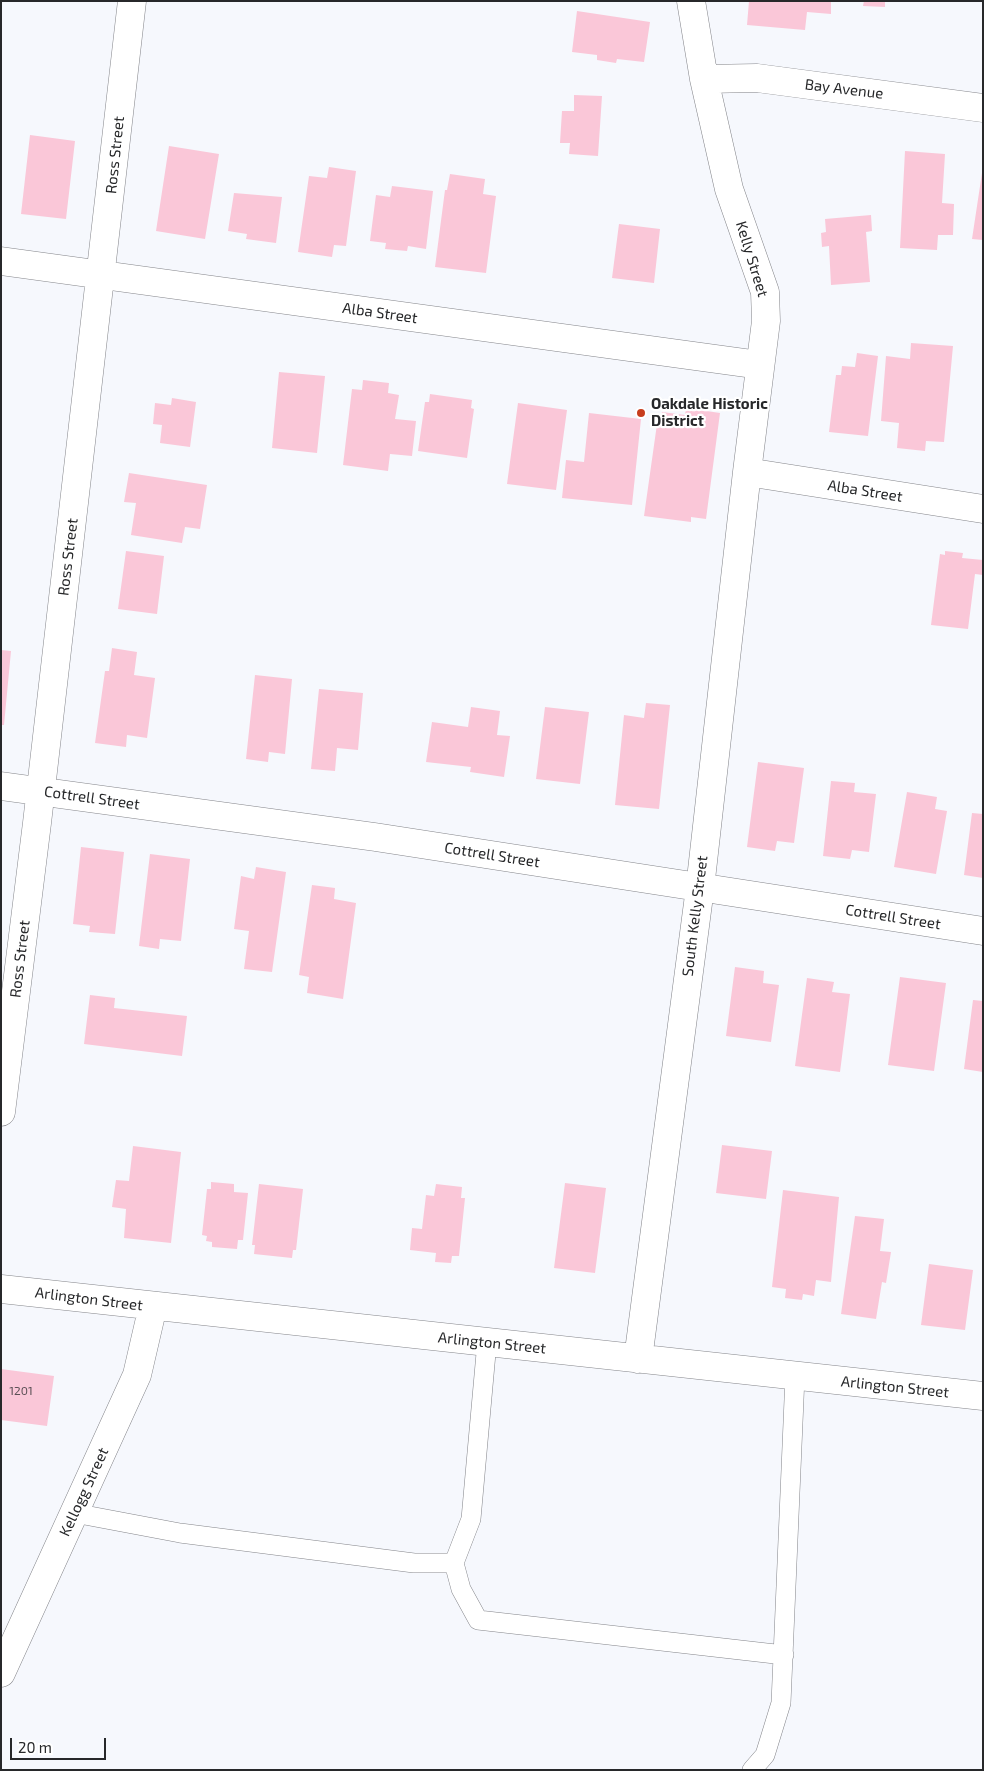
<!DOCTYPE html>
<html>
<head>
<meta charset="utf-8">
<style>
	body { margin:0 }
	#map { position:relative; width:984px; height:1771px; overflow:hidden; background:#f6f8fd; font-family:"Exo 2",sans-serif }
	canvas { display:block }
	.frame { position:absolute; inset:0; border:2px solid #27282a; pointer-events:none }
	.scale { position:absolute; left:10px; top:1738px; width:96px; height:22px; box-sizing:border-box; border:2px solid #27282a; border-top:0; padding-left:6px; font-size:15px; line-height:18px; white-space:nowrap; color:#27282a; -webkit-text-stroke:4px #fff; paint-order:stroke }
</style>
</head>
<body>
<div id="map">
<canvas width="984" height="1771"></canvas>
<div class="frame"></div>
<div class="scale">20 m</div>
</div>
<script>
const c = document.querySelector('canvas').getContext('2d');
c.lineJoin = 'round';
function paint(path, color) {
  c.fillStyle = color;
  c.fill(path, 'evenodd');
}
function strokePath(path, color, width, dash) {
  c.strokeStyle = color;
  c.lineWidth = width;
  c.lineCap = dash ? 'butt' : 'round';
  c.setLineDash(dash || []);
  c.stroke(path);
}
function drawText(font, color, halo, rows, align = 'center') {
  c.font = font + ' "Exo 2",sans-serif';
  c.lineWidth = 4.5;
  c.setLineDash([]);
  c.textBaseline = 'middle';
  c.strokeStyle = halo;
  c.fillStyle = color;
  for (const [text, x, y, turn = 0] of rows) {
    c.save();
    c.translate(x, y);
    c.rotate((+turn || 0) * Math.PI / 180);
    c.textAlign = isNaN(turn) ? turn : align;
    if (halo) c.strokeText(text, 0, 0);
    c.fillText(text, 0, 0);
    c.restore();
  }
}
paint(new Path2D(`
	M749 1H831V14L807 12 805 30 747 25Z
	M864 1H885V7L863 6Z
	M577 11 650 22 644 62 617 59 616 63 597 60V55L572 52Z
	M574 95 602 96 598 156 569 154 570 143H560L562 111H574Z
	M30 135 75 141 66 219 21 214Z
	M169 146 219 154 205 239 156 231Z
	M905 151 945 154 942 203 954 204 953 235H938L937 250 900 248Z
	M329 167 356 171 346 246 334 245 332 257 298 252 309 176 327 178Z
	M982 173H983V240L972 239Z
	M450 174 485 179 483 194 496 196 486 273 435 267 445 190H447Z
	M392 186 433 191 426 249 408 246 407 251 385 249 386 243 370 241 376 195 390 197Z
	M234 193 282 197 276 243 246 239 247 234 228 231Z
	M871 215 872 231 866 232 870 282 831 285 829 246 822 247 821 233 826 232 825 219Z
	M619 224 660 229 654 283 612 278Z
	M911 343 953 346 944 442 926 441 925 451 897 448 899 423 881 421 886 356 910 359Z
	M857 353 878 356 868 436 829 432 836 375H841L842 366 855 367Z
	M279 372 325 376 317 453 272 448Z
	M363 380 389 383 388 393 399 395 395 419 416 421 412 456 390 454 388 471 343 465 352 389 362 390Z
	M430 394 472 400 471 408 474 409 467 458 418 451 425 402H429Z
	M172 398 196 402 190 447 160 443 162 425 153 424 155 403 171 405Z
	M518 403 567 410 556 490 507 484Z
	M686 408 720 413 706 519 691 517V522L644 516 657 424 660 425 662 412 685 415Z
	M589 413 641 419 632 505 562 498 566 460 584 462Z
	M129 473 207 485 200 529 185 527 182 543 131 535 136 503 124 502Z
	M126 551 164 556 157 614 118 609Z
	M945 551 963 553 962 558 983 560V575L975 574 968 629 931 625 940 554 945 555Z
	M112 648 137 652 134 675 155 678 147 738 127 735 126 747 95 743 105 671H109Z
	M1 650 11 651 4 725H1Z
	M255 675 292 679 285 754 269 752 268 762 246 759Z
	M319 689 363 693 358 750 337 748 335 771 311 769Z
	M646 703 670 705 659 809 615 805 624 715 644 718Z
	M471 707 500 711 497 735 510 736 504 777 470 772 471 767 426 762 432 722 468 727Z
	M545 707 589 712 580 784 536 779Z
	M758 762 804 768 794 843 777 841 775 851 747 847Z
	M831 781 855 783 854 792 876 794 869 852 852 850 850 859 823 856Z
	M907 792 937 797 935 809 947 811 936 874 894 867Z
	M972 813 983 814V878L964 875Z
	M81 847 124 852 115 934 89 932 90 926 73 924Z
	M150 854 190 859 181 941 160 939 159 949 139 946Z
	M256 867 286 872 272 972 244 969 249 931 234 929 241 876 254 879Z
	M312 885 335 888 334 899 356 903 343 999 307 993 309 977 299 975Z
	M735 967 764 971 763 983 779 985 771 1042 726 1036Z
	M900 977 946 983 934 1071 888 1065Z
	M807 978 834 982 832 992 850 994 840 1072 795 1066Z
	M90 995 115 998 114 1008 187 1016 182 1056 84 1044Z
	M973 1000 983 1001V1072L964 1069Z
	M722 1145 772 1151 766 1199 716 1193Z
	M133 1146 181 1152 171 1243 124 1238 126 1209 112 1207 116 1180 129 1181Z
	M211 1182 234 1184V1192L248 1193 243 1240H238L237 1249 212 1247V1242L206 1241 207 1236 202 1235 207 1189H211Z
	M565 1183 606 1188 595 1273 554 1268Z
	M259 1184 303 1189 296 1250H293L292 1258 254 1254 255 1245H252Z
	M436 1184 462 1187 461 1198H465L459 1256H452L451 1263 435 1262 436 1253 410 1250 412 1228 422 1229 426 1195 434 1196Z
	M783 1190 839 1197 831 1282 816 1280 814 1296 803 1294 802 1300 785 1298 786 1289 772 1287Z
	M855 1216 884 1219 880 1251 891 1252 886 1283 882 1282 876 1319 841 1314Z
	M929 1264 973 1270 965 1330 921 1325Z
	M1 1369 54 1376 47 1426 1 1420Z`), '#fac7d8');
const lane = new Path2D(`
	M487 1342 471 1519 454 1563 461 1589 478 1620 784 1655
	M74 1513 180 1533 414 1563H454
	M752 1770 765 1755 781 1703 795 1376`);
const street = new Path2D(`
	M704 79 757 78 983 108
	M1 261 760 365
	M747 472 983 509
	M1 786 375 837 983 931
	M1 1112 37 823 132 1
	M1 1289 983 1396
	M638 1359 700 888 747 472 766 321 765 292 729 189 704 79 691 1
	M1 1673 137 1375 153 1306`);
strokePath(lane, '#84858a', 20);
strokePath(street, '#84858a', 29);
strokePath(lane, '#fff', 19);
strokePath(street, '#fff', 28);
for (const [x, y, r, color] of [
	[641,413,5,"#c73d1d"]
]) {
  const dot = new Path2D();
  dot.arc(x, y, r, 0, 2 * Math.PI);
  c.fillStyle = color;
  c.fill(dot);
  strokePath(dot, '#fff', 2);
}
drawText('12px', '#5c5056', null, [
	["1201",21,1391]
]);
drawText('15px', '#27282a', '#fff', [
	["Bay Avenue",844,89,7],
	["Ross Street",115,155,-84],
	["Kelly Street",752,259,73],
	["Alba Street",380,313,8],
	["Alba Street",865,491,9],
	["Ross Street",68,557,-83],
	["Cottrell Street",92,798,8],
	["Cottrell Street",492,855,9],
	["South Kelly Street",695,916,-83],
	["Cottrell Street",893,917,9],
	["Ross Street",20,959,-83],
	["Arlington Street",89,1299,7],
	["Arlington Street",492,1343,6],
	["Arlington Street",895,1387,6],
	["Kellogg Street",84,1492,-65]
]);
drawText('bold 15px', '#27282a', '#fff', [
	["Oakdale Historic",651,404],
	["District",651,421]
], 'left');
</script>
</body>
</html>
